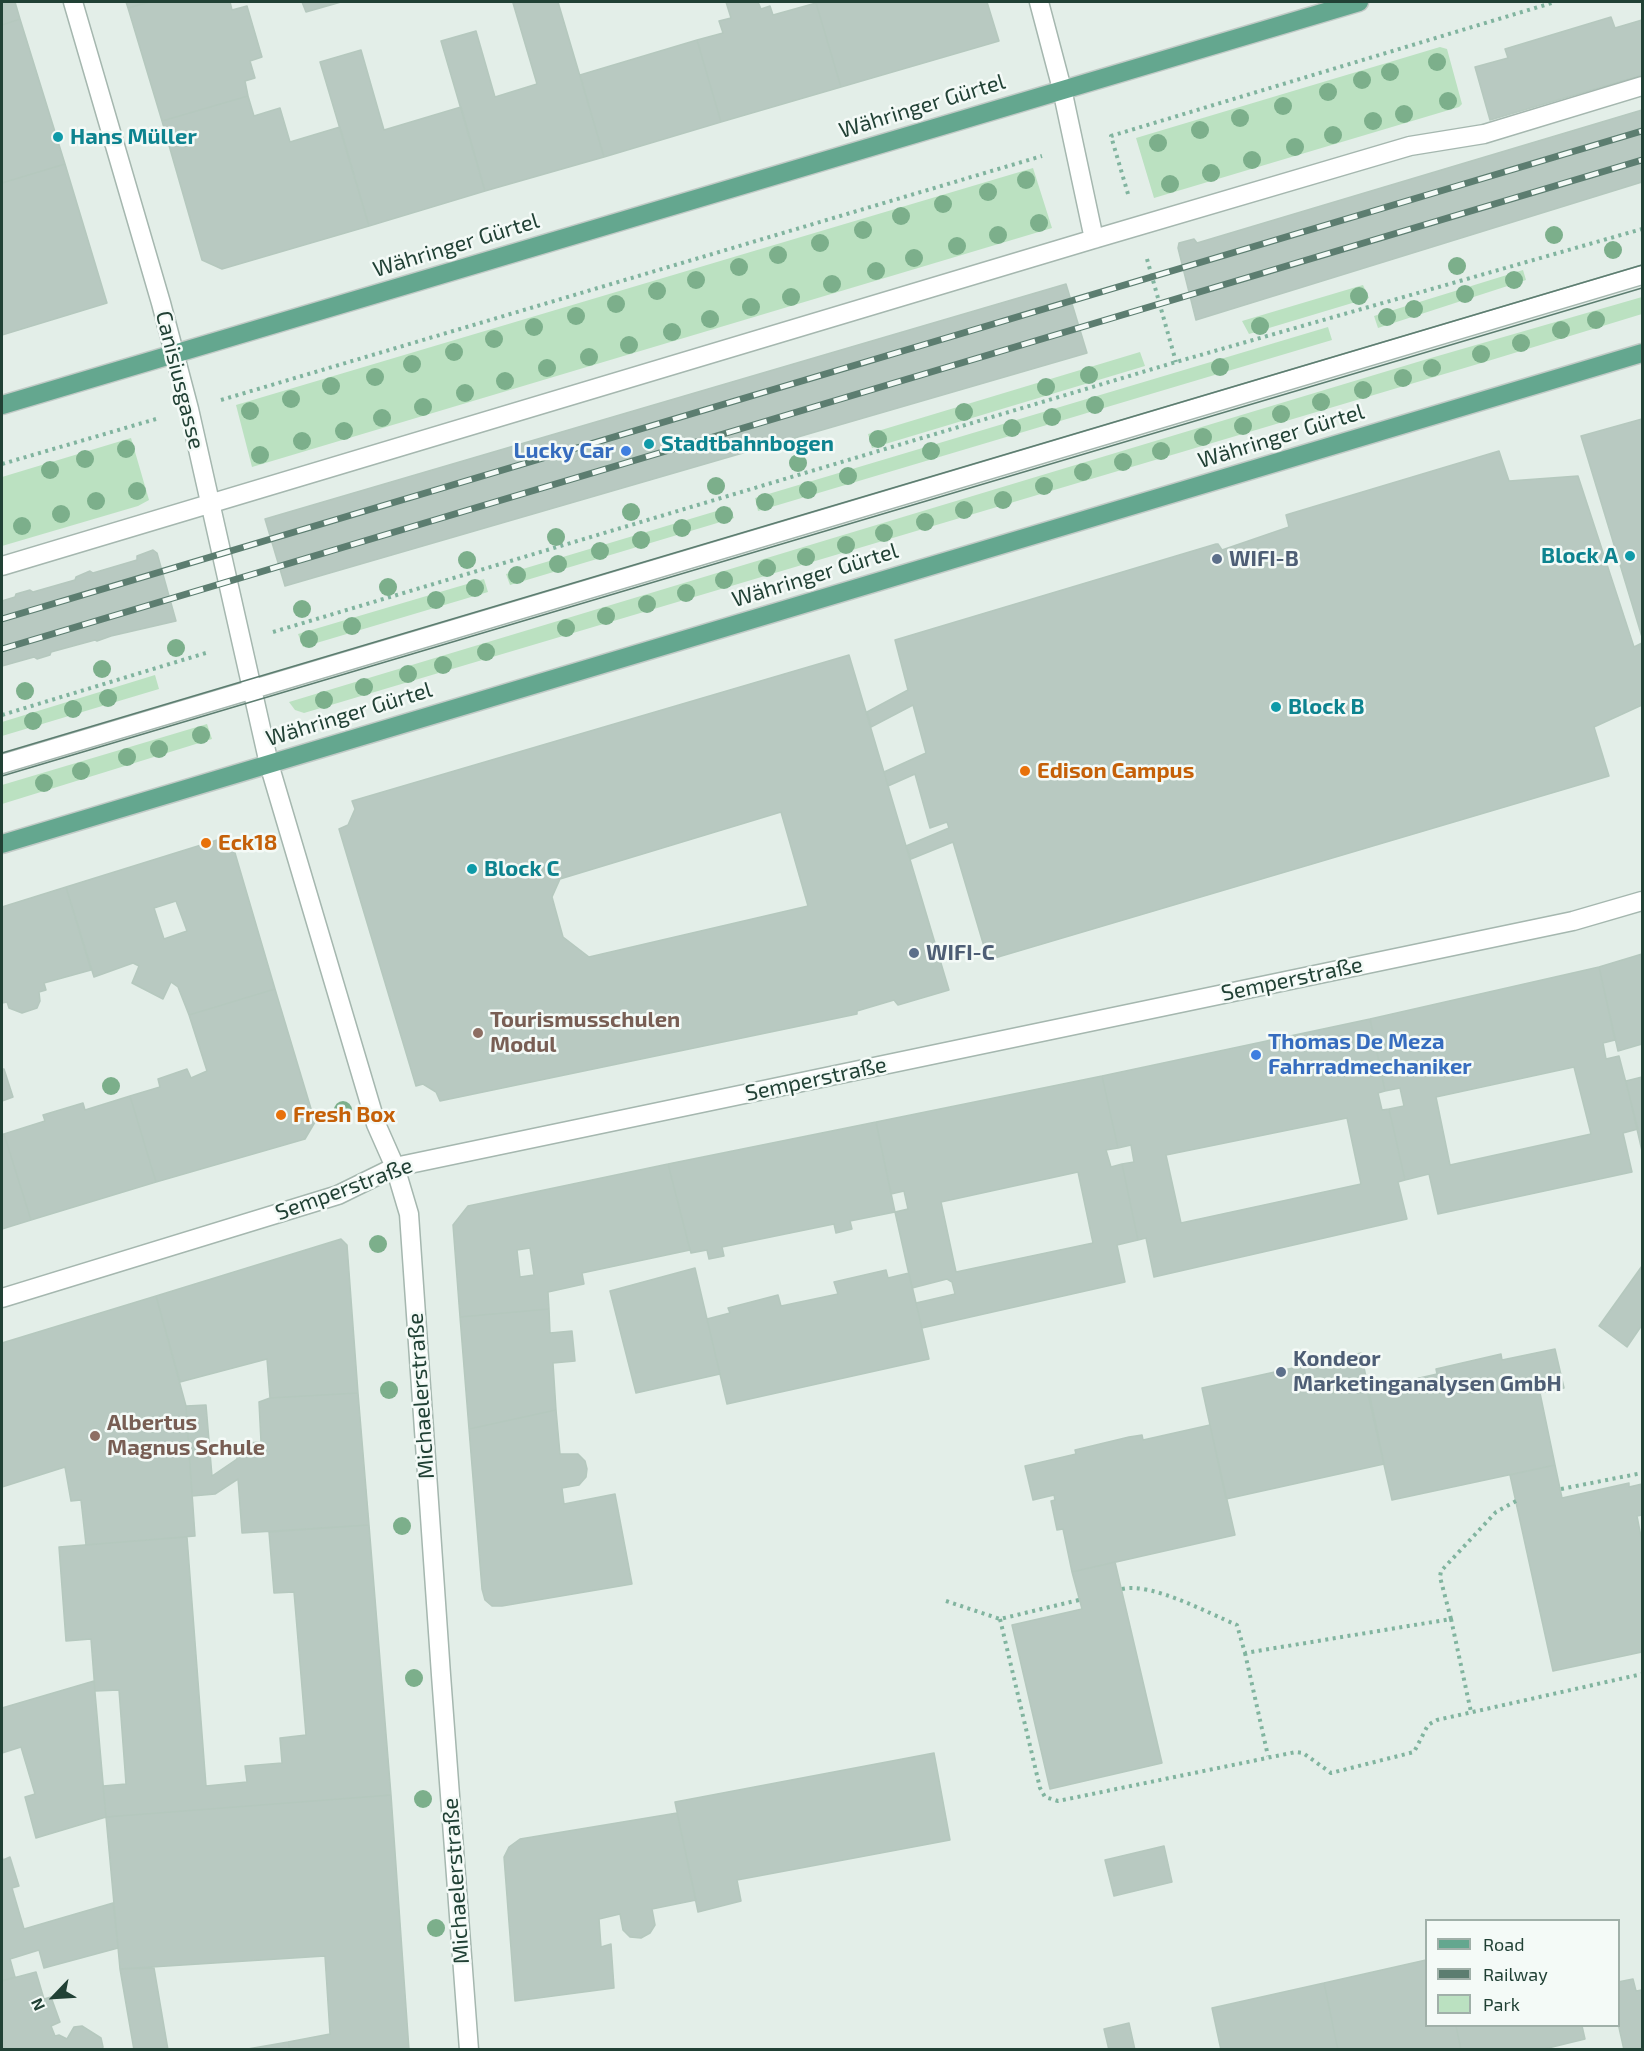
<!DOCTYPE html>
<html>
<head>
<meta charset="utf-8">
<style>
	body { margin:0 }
	#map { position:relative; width:1644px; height:2051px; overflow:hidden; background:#e3eee8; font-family:"Exo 2",sans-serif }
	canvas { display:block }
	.frame { position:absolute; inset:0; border:3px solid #214135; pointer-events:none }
	.legend { position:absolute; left:1425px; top:1919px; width:195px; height:108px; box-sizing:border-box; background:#f4faf7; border:2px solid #a0b0a9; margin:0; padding:8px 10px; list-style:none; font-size:18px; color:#214135 }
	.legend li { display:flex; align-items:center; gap:12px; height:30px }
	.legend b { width:30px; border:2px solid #a0b0a9 }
	.north { position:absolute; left:24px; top:1967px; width:60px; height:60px; -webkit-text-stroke:4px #f4faf7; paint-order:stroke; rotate:245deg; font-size:16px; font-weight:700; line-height:24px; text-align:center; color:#214135 }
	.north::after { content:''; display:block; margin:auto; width:21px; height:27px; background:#214135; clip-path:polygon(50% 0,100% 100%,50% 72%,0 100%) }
</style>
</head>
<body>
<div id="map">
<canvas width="1644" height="2051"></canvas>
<div class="frame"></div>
<ul class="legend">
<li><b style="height:8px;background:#64a78f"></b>Road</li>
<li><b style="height:8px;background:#5c7d70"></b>Railway</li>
<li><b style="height:16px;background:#bbe1c1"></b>Park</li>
</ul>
<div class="north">N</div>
</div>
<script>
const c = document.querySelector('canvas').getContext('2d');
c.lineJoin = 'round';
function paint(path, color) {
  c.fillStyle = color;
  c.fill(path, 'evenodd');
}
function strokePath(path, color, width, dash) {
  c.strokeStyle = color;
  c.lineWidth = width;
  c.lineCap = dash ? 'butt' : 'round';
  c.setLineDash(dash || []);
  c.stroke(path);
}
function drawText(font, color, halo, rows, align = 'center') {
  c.font = font + ' "Exo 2",sans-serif';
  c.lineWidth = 5;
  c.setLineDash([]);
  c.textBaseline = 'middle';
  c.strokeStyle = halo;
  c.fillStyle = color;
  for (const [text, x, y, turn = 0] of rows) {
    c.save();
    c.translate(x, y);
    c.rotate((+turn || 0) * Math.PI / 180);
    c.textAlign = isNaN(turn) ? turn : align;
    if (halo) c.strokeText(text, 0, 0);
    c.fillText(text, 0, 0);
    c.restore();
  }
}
paint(new Path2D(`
	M1440 47 1447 49 1462 104 1459 107 1154 198 1136 138Z
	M1033 168 1052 228 252 467 236 405Z
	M1523 270 1526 280 1378 328 1374 316Z
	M1363 285 1369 298 1249 334 1242 321Z
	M1642 297V314L1488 361 304 713 295 710 289 702 1424 360Z
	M1328 327 1332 340 758 511 755 498Z
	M1140 352 1145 366 872 448 868 434Z
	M131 438 149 500 138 506 2 546V477Z
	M730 507 734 518 510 585 506 574Z
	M484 579 488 592 303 647 298 634Z
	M155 675 159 689 2 736V722Z
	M207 724 212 739 2 804V785Z`), '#bbe1c1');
const building = new Path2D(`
	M2 2H15L20 19 2 25Z
	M126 2H149L128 8Z
	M149 2H230L232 10 247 6 262 57 250 61 255 78 245 81 248 96 162 121 128 8Z
	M302 2H341L306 12Z
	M517 2H558L604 157 485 191 441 41 476 31 495 97 537 84 513 3Z
	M726 2H758L761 9 770 6 773 15 816 3 841 87 721 122 697 40 723 33 719 21 731 18Z
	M821 2H987L999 41 841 87 816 3Z
	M1611 17 1615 28 1642 20V75L1490 120 1475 67 1508 58 1505 49Z
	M20 19 65 164 2 183V25Z
	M697 40 721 122 604 157 580 75Z
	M361 50 384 130 461 107 485 191 369 226 320 62Z
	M248 96 254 116 280 108 290 142 340 127 369 226 222 269 202 260 162 121Z
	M1642 110V182L1196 320 1178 248 1179 243 1194 239 1197 243Z
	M65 164 107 303 2 335V183Z
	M1066 284 1087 353 285 586 265 519Z
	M1642 419V637L1581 436Z
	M1499 451 1509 481 1578 476 1634 647 1642 643V705L1594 727 1609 776 988 960 953 842 911 859 906 846 949 828 947 822 930 828 915 774 888 786 884 772 926 753 913 705 871 727 867 712 908 690 895 640 1216 544H1218L1222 550 1289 527 1286 515 1289 514Z
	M153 550 157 553 176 621 111 636 97 641 95 640 51 652 50 655 37 659 34 657 2 666V601L15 597 16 594 30 590 33 592 75 580 76 577 90 571 93 573 137 560V556Z
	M849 655 949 990 898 1005 894 1000 857 1011V1014L440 1101 436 1092 423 1084 416 1086 339 829 348 825 355 809 352 801ZM781 812 808 906 589 957 563 937 552 897 560 879Z
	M230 836 275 989 189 1015 178 987 171 982 163 999 132 983 139 966 133 963 94 977 66 887ZM176 901 187 931 164 939 154 908Z
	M66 887 91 970 44 983 46 990 39 992 40 1001 37 1008 22 1013 9 1008 7 1002 2 1003V907Z
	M1642 954V1044L1618 1051 1599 967Z
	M1599 967 1615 1040 1603 1043 1606 1059 1619 1056 1638 1129 1623 1133 1632 1172 1438 1214 1429 1174 1405 1180 1389 1109 1404 1106 1400 1088 1385 1091 1370 1019ZM1574 1067 1591 1134 1450 1165 1436 1097Z
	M275 989 315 1122 305 1139 156 1182 130 1096 160 1087 158 1079 187 1069 191 1078 207 1071 189 1015Z
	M1370 1019 1385 1091 1378 1093 1382 1110 1389 1109 1405 1180 1398 1182 1407 1219 1154 1277 1146 1238 1138 1240 1122 1164 1134 1162 1131 1145 1118 1148 1102 1076ZM1347 1118 1361 1184 1181 1223 1166 1155Z
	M2 1069H4L13 1097 2 1101Z
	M1102 1076 1118 1148 1106 1150 1111 1167 1122 1164 1138 1240 1117 1245 1125 1282 922 1328 916 1303 955 1294 952 1282 947 1279 912 1288 895 1212 908 1209 904 1191 891 1194 876 1122ZM1078 1172 1093 1243 956 1272 941 1202Z
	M1642 1077V1151L1626 1081Z
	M130 1096 156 1182 31 1220 4 1134 45 1121 43 1115 83 1103 85 1110Z
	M876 1122 895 1212 850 1221 852 1229 836 1233 834 1224 722 1247 724 1256 709 1259 707 1250 691 1253 668 1164Z
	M2 1134H4L31 1220 2 1229Z
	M668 1164 690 1250 582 1273 584 1284 548 1292 549 1309 460 1317 453 1225 468 1206ZM530 1248 534 1275 520 1277 517 1250Z
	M341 1239 347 1245 358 1393 270 1398 267 1359 180 1382 156 1296Z
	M1642 1266V1325L1627 1347 1599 1326Z
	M695 1268 720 1374 636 1393 610 1291Z
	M886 1270 888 1278 909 1273 929 1359 727 1404 707 1319 730 1313 728 1308 778 1295 781 1306 838 1294 834 1282Z
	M156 1296 186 1406 195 1536 86 1545 81 1500 71 1501 65 1467 2 1487V1343Z
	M549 1309 550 1333 572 1331 575 1361 553 1363 556 1410 469 1429 460 1317Z
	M1555 1349 1564 1388 1540 1393 1555 1465 1392 1500 1367 1390 1437 1374 1436 1369 1501 1354 1502 1360Z
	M1361 1353 1384 1464 1226 1499 1202 1388Z
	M358 1393 369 1525 242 1533 238 1479 215 1494 192 1496 186 1406 206 1405 212 1476 237 1459 236 1444 261 1442 259 1402 270 1398Z
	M556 1410 560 1454H578L585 1461 587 1469 586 1477 579 1485 562 1488 564 1504 615 1494 632 1584 502 1606H492L485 1600 482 1589 469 1429Z
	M1210 1425 1235 1535 1072 1572 1063 1529 1057 1530 1051 1501 1055 1500 1054 1495 1033 1500 1025 1466 1076 1454 1075 1450 1129 1437 1142 1435 1143 1440Z
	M1555 1465 1562 1498 1629 1483V1487L1642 1484V1515L1637 1516 1642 1542V1652L1553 1671 1510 1475Z
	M369 1525 391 1795 106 1817 103 1786 126 1784 119 1690 95 1691 91 1639 66 1641 59 1547 187 1537 206 1786 247 1782 245 1766 282 1763 280 1738 306 1735 294 1592 274 1593 269 1532Z
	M1115 1562 1162 1763 1050 1789 1012 1625 1082 1609 1072 1572Z
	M94 1681 106 1817 36 1838 25 1797 35 1794 21 1747 2 1753V1708Z
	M934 1753 950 1840 737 1880 741 1901 698 1912 675 1802Z
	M391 1795 409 2050H290L288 2042 330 2034 325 1956 120 1969 106 1817Z
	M677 1813 696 1900 652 1909 655 1925 650 1933 641 1938 630 1937 623 1930 620 1914 599 1919 601 1947 611 1944 614 1988 515 2001 504 1857 509 1847 520 1839Z
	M1164 1846 1172 1882 1114 1896 1105 1860Z
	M2 1856 3 1860 10 1857 19 1886 12 1888 24 1929 113 1903 118 1948 44 1968 39 1950 10 1959 15 1977 2 1981Z
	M1426 1960V2026H1456L1461 2050H1338L1324 1983Z
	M154 1968 168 2050H134L120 1969Z
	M36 1972 44 1999 51 1997 60 2022 51 2026 55 2036 59 2035 67 2039 74 2027 82 2026 101 2038 103 2047 102 2050H2V1981Z
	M1633 1979 1636 1991 1642 1990V2050H1624L1618 2023V1982Z
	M1324 1983 1338 2050H1221L1212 2008Z
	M1129 2023 1135 2050H1109L1104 2029Z
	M1456 2026H1582L1585 2039 1540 2050H1461Z
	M288 2042 290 2050H242Z`);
paint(building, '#b8c9c1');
strokePath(building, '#b5c8be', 1.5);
const minor = new Path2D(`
	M73 2 161 303 189 409 269 764 376 1124 395 1167 409 1214 441 1675 469 2050
	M1039 2 1062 89 1094 239
	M2 566 1094 239 1410 146 1484 134 1642 86
	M2 764 1642 275
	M2 1298 338 1195 395 1167 1573 921 1642 901`);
const major = new Path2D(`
	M2 405 1359 2
	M2 844 1642 353`);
strokePath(minor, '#a5b7af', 21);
strokePath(major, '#c1cac6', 21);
strokePath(new Path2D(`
	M1128 194 1111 136 1555 2
	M1147 259 1176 362
	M221 400 1042 156
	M2 464 156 419
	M273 632 1176 362 1642 229
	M2 715 209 652
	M1561 1489 1642 1473
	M1122 1589C1151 1582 1208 1613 1237 1625L1245 1653 1451 1619 1440 1577 1441 1571 1496 1512 1516 1501
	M946 1601 1000 1619 1079 1600
	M1000 1619 1040 1788 1045 1797 1058 1801 1296 1752 1303 1753 1331 1773 1414 1752 1428 1725 1437 1720 1642 1674
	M1451 1619 1471 1712
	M1245 1653 1268 1756`), '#81b49f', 4, [3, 4.5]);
strokePath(minor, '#fff', 18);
strokePath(major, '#64a78f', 18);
strokePath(new Path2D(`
	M2 753 1642 265
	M2 776 1642 288`), '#5c7d70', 1.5);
const rail = new Path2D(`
	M2 619 1642 131
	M2 649 1642 160`);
strokePath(rail, '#5c7d70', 7);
strokePath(rail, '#f4faf7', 4.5, [14]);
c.fillStyle = '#7caf8b';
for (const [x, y] of [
	[1437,62],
	[1390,72],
	[1362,80],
	[1328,92],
	[1448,101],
	[1283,106],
	[1404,114],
	[1240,118],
	[1373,121],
	[1200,130],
	[1333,135],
	[1158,143],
	[1295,147],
	[1252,160],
	[1211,173],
	[1026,180],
	[1170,184],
	[988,192],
	[943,204],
	[901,216],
	[1039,223],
	[863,230],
	[998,235],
	[1554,235],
	[820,243],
	[957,246],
	[1613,250],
	[778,255],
	[914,258],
	[1457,266],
	[739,267],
	[876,271],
	[696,280],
	[1514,280],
	[832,284],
	[657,291],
	[1465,294],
	[1359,296],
	[791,297],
	[616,304],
	[751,307],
	[1414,309],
	[576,316],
	[1387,317],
	[710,319],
	[1596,320],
	[1260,326],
	[534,327],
	[1561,330],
	[672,332],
	[494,339],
	[1521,343],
	[629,345],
	[454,352],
	[1481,354],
	[589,357],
	[412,364],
	[1220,367],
	[547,368],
	[1432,368],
	[1089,375],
	[375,377],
	[1403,378],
	[505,381],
	[331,386],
	[1046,387],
	[1363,390],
	[465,393],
	[291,399],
	[1321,402],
	[1095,405],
	[423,407],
	[250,411],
	[964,412],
	[1281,414],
	[1052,417],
	[382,418],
	[1243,426],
	[1012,428],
	[344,431],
	[1203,437],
	[878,439],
	[302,441],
	[126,449],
	[931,451],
	[1161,451],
	[260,455],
	[85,459],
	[1123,462],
	[798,463],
	[50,470],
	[1083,472],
	[848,476],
	[716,486],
	[1044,486],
	[808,490],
	[137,491],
	[1003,500],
	[96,501],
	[765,502],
	[964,510],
	[631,512],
	[61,514],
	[724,515],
	[925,522],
	[22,526],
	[682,528],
	[884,533],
	[556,537],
	[641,540],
	[846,545],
	[600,551],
	[806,557],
	[467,560],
	[558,564],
	[767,568],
	[517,575],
	[724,580],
	[388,587],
	[475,588],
	[686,593],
	[436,600],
	[647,604],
	[302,609],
	[606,616],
	[352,626],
	[566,628],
	[309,639],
	[176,648],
	[486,652],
	[443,665],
	[102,669],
	[408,674],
	[364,687],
	[25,691],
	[108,698],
	[324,700],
	[73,709],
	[33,721],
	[201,735],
	[159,749],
	[127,757],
	[81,771],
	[44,783],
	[111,1086],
	[343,1110],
	[378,1244],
	[389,1390],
	[402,1526],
	[414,1678],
	[423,1799],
	[436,1928]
]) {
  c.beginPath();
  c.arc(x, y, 9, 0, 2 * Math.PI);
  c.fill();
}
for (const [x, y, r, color] of [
	[58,137,6,"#0f9aa8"],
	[649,444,6,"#0f9aa8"],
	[626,451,6,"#3f7fe0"],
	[1630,556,6,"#0f9aa8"],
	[1217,559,6,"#5c6f8a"],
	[1276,707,6,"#0f9aa8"],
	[1025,771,6,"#e8710a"],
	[206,843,6,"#e8710a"],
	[472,869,6,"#0f9aa8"],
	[914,953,6,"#5c6f8a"],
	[478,1033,6,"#8d6e63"],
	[1256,1055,6,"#3f7fe0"],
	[281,1115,6,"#e8710a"],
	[1281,1372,6,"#5c6f8a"],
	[95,1436,6,"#8d6e63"]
]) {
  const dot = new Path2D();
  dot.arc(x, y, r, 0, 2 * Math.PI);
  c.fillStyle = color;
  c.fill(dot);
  strokePath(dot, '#f4faf7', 2);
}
drawText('22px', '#214135', '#f4faf7', [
	["Währinger Gürtel",922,106,-17],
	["Währinger Gürtel",456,245,-17],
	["Canisiusgasse",180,380,76],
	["Währinger Gürtel",1281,436,-17],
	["Währinger Gürtel",815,575,-17],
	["Währinger Gürtel",349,714,-17],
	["Semperstraße",1292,979,-12],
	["Semperstraße",816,1079,-12],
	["Semperstraße",344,1189,-20],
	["Michaelerstraße",421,1396,-94],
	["Michaelerstraße",456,1881,-94]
]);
drawText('bold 22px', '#0d838f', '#f4faf7', [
	["Hans Müller",70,137],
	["Stadtbahnbogen",661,444],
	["Block A",1618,556,"right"],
	["Block B",1288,707],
	["Block C",484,869]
], 'left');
drawText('bold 22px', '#366cbe', '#f4faf7', [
	["Lucky Car",614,451],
	["Thomas De Meza",1268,1042,"left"],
	["Fahrradmechaniker",1268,1067,"left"]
], 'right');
drawText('bold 22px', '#4e5e75', '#f4faf7', [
	["WIFI-B",1229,559],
	["WIFI-C",926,953],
	["Kondeor",1293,1359],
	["Marketinganalysen GmbH",1293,1384]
], 'left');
drawText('bold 22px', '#c56008', '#f4faf7', [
	["Edison Campus",1037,771],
	["Eck18",218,843],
	["Fresh Box",293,1115]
], 'left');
drawText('bold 22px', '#785e54', '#f4faf7', [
	["Tourismusschulen",490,1020],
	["Modul",490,1045],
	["Albertus",107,1423],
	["Magnus Schule",107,1448]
], 'left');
</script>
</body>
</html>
